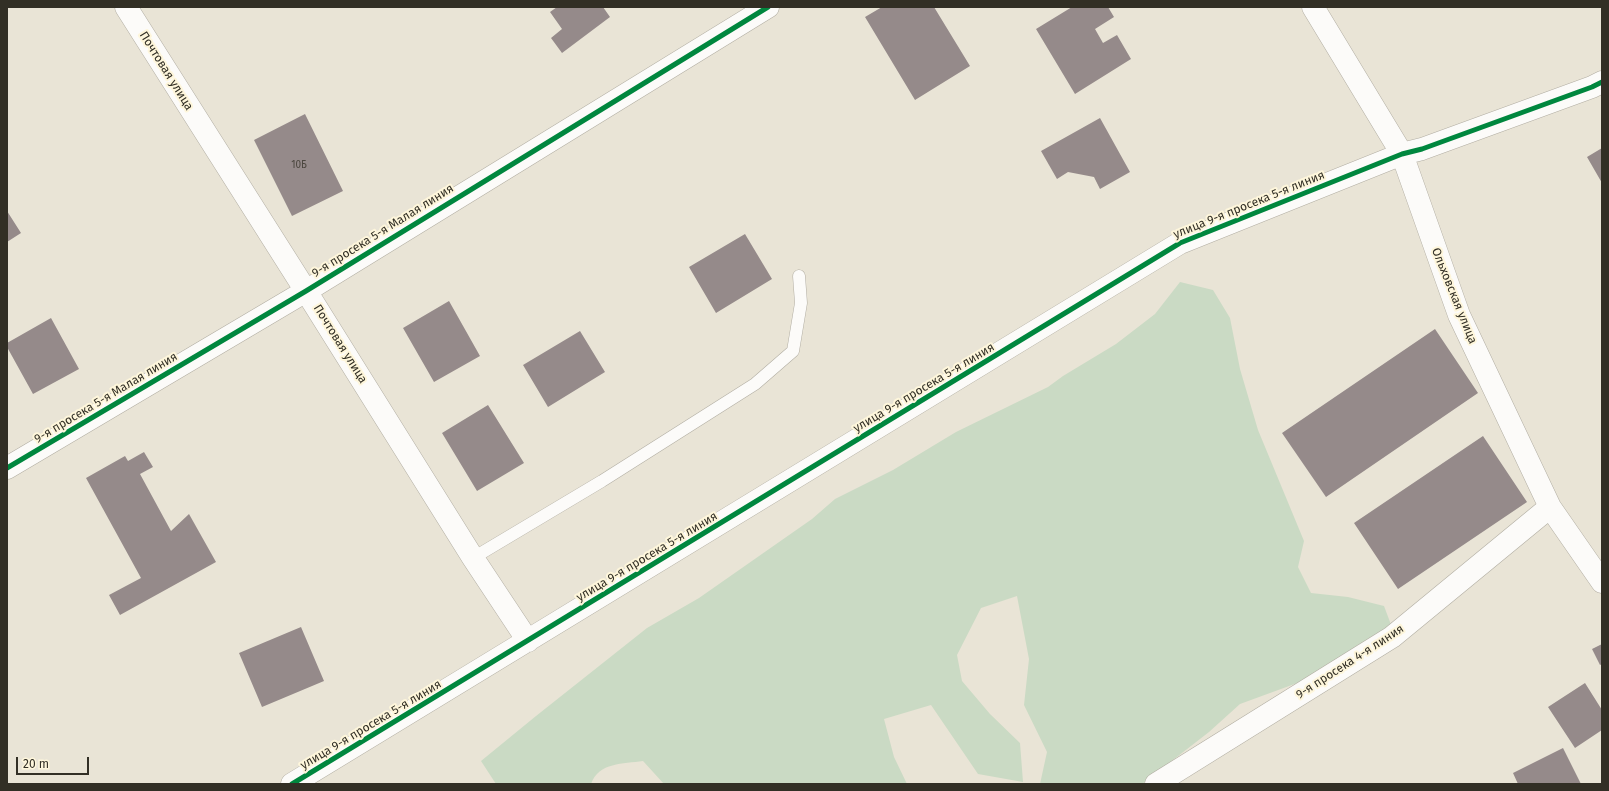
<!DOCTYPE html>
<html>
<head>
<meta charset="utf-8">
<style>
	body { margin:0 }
	#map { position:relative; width:1609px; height:791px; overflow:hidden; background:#e9e4d6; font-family:"Fira Sans",sans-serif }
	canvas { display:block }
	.frame { position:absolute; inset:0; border:8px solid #322f25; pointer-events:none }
	.scale { position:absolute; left:16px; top:757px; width:73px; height:18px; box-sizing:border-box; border:2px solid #322f25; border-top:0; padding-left:5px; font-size:12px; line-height:14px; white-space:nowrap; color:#322f25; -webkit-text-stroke:3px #fef6db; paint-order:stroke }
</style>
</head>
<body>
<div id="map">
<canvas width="1609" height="791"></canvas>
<div class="frame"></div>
<div class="scale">20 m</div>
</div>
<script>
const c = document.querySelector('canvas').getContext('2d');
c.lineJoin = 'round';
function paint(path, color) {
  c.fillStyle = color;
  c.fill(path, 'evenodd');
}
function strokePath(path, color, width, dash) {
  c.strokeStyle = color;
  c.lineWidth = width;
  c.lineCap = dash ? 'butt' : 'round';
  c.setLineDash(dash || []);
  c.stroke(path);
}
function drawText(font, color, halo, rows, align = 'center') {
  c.font = font + ' "Fira Sans",sans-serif';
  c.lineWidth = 4;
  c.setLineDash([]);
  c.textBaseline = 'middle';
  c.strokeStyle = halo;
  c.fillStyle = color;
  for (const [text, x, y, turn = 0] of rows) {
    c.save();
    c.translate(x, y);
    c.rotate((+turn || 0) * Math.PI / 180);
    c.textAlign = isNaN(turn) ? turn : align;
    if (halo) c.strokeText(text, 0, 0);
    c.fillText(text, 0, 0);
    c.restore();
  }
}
paint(new Path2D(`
	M1180 282 1213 290 1230 318 1240 369 1258 430 1304 541 1298 567 1311 593 1348 597 1384 606 1393 630 1330 671 1240 704 1209 732 1142 784H1040L1047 752 1024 705 1029 659 1017 596 981 608 957 655 962 681 990 714 1020 743 1023 782 978 774 931 705 884 719 894 757 907 784H664L643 761C623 764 599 762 591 784H496L481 761 536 716 647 628 699 598 812 519 835 499 893 470 956 432 1048 387 1063 376 1116 344 1155 314Z`), '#cadac4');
paint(new Path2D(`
	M557 7H603L610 17 562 53 551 38 562 29 550 12Z
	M882 7H934L970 66 915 100 865 17Z
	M1072 7H1108L1114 17 1095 29 1103 43 1117 35 1131 59 1075 94 1036 29Z
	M305 114 343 191 292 216 254 140Z
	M1100 118 1130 172 1100 189 1094 177 1068 172 1057 179 1041 151Z
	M1602 148V183L1587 157Z
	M7 211 21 233 7 242Z
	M745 234 772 279 716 313 689 267Z
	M449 301 480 356 434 382 403 328Z
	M51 318 79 369 33 394 7 347V343Z
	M1435 329 1478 393 1326 497 1282 433Z
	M580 331 605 372 548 407 523 365Z
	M488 405 524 463 477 491 442 433Z
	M1483 436 1527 502 1398 589 1354 523Z
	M144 452 153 467 140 474 171 531 189 514 216 562 120 615 109 595 141 578 86 478 125 456 128 461Z
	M301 627 324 681 262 707 239 653Z
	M1602 644V664L1600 665 1592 649Z
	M1585 683 1602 710V730L1575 748 1548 707Z
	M1563 748 1581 784H1518L1513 773Z`), '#958a8a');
const service = new Path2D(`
	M473 558 602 481 755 384 793 351 801 303 799 276`);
const minor = new Path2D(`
	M126 7 306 291 473 558 528 641
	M1313 7 1402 154 1459 315 1550 507 1602 582
	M7 468 306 291 768 7
	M292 784 1180 243 1402 154 1422 149 1592 87 1602 82
	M1156 784 1392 637 1550 507`);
strokePath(service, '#b1ada2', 13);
strokePath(minor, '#b1ada2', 23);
strokePath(service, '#fcfbf9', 12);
strokePath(minor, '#fcfbf9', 22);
strokePath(new Path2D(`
	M7 468 306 291 768 7
	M292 784 1180 243 1402 154 1422 149 1592 87 1602 82`), '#00873e', 5);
drawText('10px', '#4b463e', null, [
	["10Б",299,165]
]);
drawText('12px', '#322f25', '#fef6db', [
	["Почтовая улица",166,71,58],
	["улица 9-я просека 5-я линия",1249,205,-22],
	["9-я просека 5-я Малая линия",383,231,-32],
	["Ольховская улица",1454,296,68],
	["Почтовая улица",340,344,58],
	["улица 9-я просека 5-я линия",924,388,-31],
	["9-я просека 5-я Малая линия",106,398,-31],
	["улица 9-я просека 5-я линия",647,557,-31],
	["9-я просека 4-я линия",1350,662,-33],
	["улица 9-я просека 5-я линия",371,725,-31]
]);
</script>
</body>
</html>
